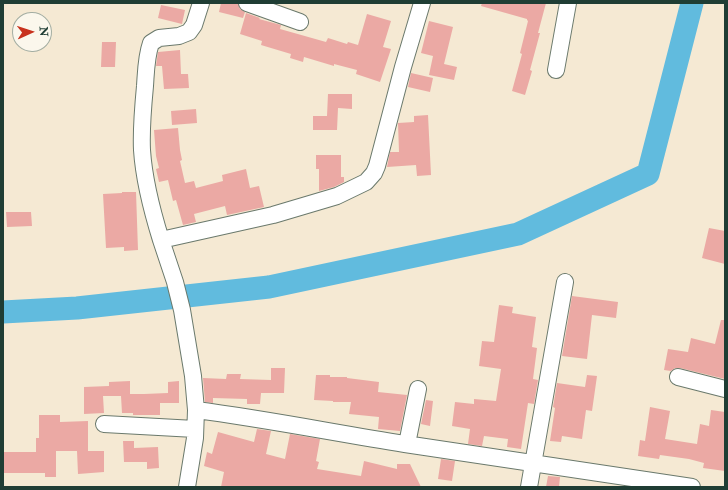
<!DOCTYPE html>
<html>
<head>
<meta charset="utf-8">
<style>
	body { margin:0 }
	#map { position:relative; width:728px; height:490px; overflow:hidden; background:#f5e9d3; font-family:"IM FELL Double Pica",serif }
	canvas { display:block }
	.frame { position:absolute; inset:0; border:4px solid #1f3d34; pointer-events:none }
	.north { position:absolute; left:12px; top:12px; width:40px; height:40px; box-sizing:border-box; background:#fbf7ec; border:1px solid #a3ada2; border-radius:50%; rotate:87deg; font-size:11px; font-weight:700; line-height:16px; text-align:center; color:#1f3d34 }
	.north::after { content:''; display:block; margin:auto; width:14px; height:18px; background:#c8321e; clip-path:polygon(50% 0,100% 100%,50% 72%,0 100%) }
</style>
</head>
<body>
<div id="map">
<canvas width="728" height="490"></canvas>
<div class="frame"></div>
<div class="north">N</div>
</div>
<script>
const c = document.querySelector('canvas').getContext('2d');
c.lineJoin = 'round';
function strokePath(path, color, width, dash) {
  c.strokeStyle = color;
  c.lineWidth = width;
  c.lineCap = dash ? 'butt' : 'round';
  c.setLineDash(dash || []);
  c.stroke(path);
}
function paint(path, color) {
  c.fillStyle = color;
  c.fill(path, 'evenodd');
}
strokePath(new Path2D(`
	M3 312 77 308 269 287 518 234 648 174 692 3`), '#61bbde', 23);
paint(new Path2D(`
	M221 3H238L240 9 245 12 243 18 219 12Z
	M482 3H546L538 33H540L530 70 532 71 525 95 512 91 522 54 520 53 528 21 527 20V19L481 6Z
	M161 5 185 10 182 24 158 18Z
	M246 13 260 18 259 19 281 25 280 29 326 42 328 38 347 44 348 42 358 45 367 14 391 21 383 47 391 49 380 82 356 74 357 70 334 64V66L304 57 303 62 290 58 291 54 261 45 262 41 240 34Z
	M429 21 453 27 444 64 457 67 454 80 429 75 433 56 421 53Z
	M102 42H116L115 67H101Z
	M180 50 181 74H188L189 88 164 89 162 66H156L158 52Z
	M411 73 433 78 430 92 408 87Z
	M328 94H352V109L338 108 337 130H313V116H327Z
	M196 109 197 123 172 125 171 111Z
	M428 115 431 175 417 176 416 165 387 167 390 152H399L398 123 414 122V116Z
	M178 128 180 150 182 160 180 161 185 183 194 181 196 188 223 181 222 175 246 169 250 188 259 186 264 207 227 215 225 206 194 214 196 222 183 225 176 200 173 201 168 180 159 182 156 169 159 168 156 156 154 130Z
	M316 155H341V177H344V182L334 187 319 191V169H316Z
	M122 192H136L138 250 124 251V247L106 248 103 194 122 193Z
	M6 212H31L32 226 7 227Z
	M709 228 725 231V264L702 258Z
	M572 296 618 302 616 318 592 315 587 359 562 356Z
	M499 305 513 307 512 313 536 317 532 347 537 348 533 379 538 380 534 404 528 403 521 449 507 447 508 439 484 436 482 446 468 444 470 429 452 426 455 402 474 404V399L496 401 501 369 479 366 482 341 494 342Z
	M721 320H725V379L680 368H675L671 371 664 370 668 349 688 352 691 338 715 344Z
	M271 368H285L284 393H261L260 404H247V399L213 398V403L205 402 203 378 226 379 227 374H241L240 379 271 380Z
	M316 375H330V377H347V378L379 382 378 392 407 395 400 431 378 429 379 417 349 414 351 402H333V401L314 400Z
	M587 375 597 376 592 411 586 410 582 439 562 436 561 442 550 441 555 408 553 407 557 383 585 387Z
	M130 381V394H144L168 393V382L179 381V403H160V415H133V413H122L121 396H103L104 413 84 414V387L109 386V382Z
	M426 400 433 401 430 426 421 424Z
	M650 407 670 411 665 439 697 444 700 424 709 426 711 410 725 412V471L703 468 704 463 689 459 660 455 659 459 638 456 640 440 645 441Z
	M39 415H60V422L88 421V451H104V472L78 474 77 451H56V477H45V473H3V452H36V438H39Z
	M257 429 271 431 266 454 285 459 290 434 320 439 316 461 319 462 317 469 361 476 364 461 397 469V464H410L421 487H221L224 472 204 466 207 452 212 454 218 432 254 442Z
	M123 441H134V448L158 447 159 468 147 469V462H124Z
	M441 459 455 461 452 481 438 479Z
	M548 476 560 477 559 487H546Z`), '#eba9a4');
const minor = new Path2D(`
	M247 3 300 22
	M556 70 568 3
	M161 240C152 211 144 181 142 150 141 129 143 107 145 86 146 72 146 57 151 43L159 38 179 36 189 32 194 25 201 3
	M678 377 725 389
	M196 410C266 419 335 433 405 444 501 459 597 472 692 487
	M104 424 195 429
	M407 444 418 389
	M187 487 195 438 196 410 193 376 182 310 175 282 161 240 273 215 337 196 366 182 374 173 377 166 403 67 422 3
	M529 487 565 282`);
strokePath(minor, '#6a796c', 18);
strokePath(minor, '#fff', 16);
</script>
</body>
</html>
